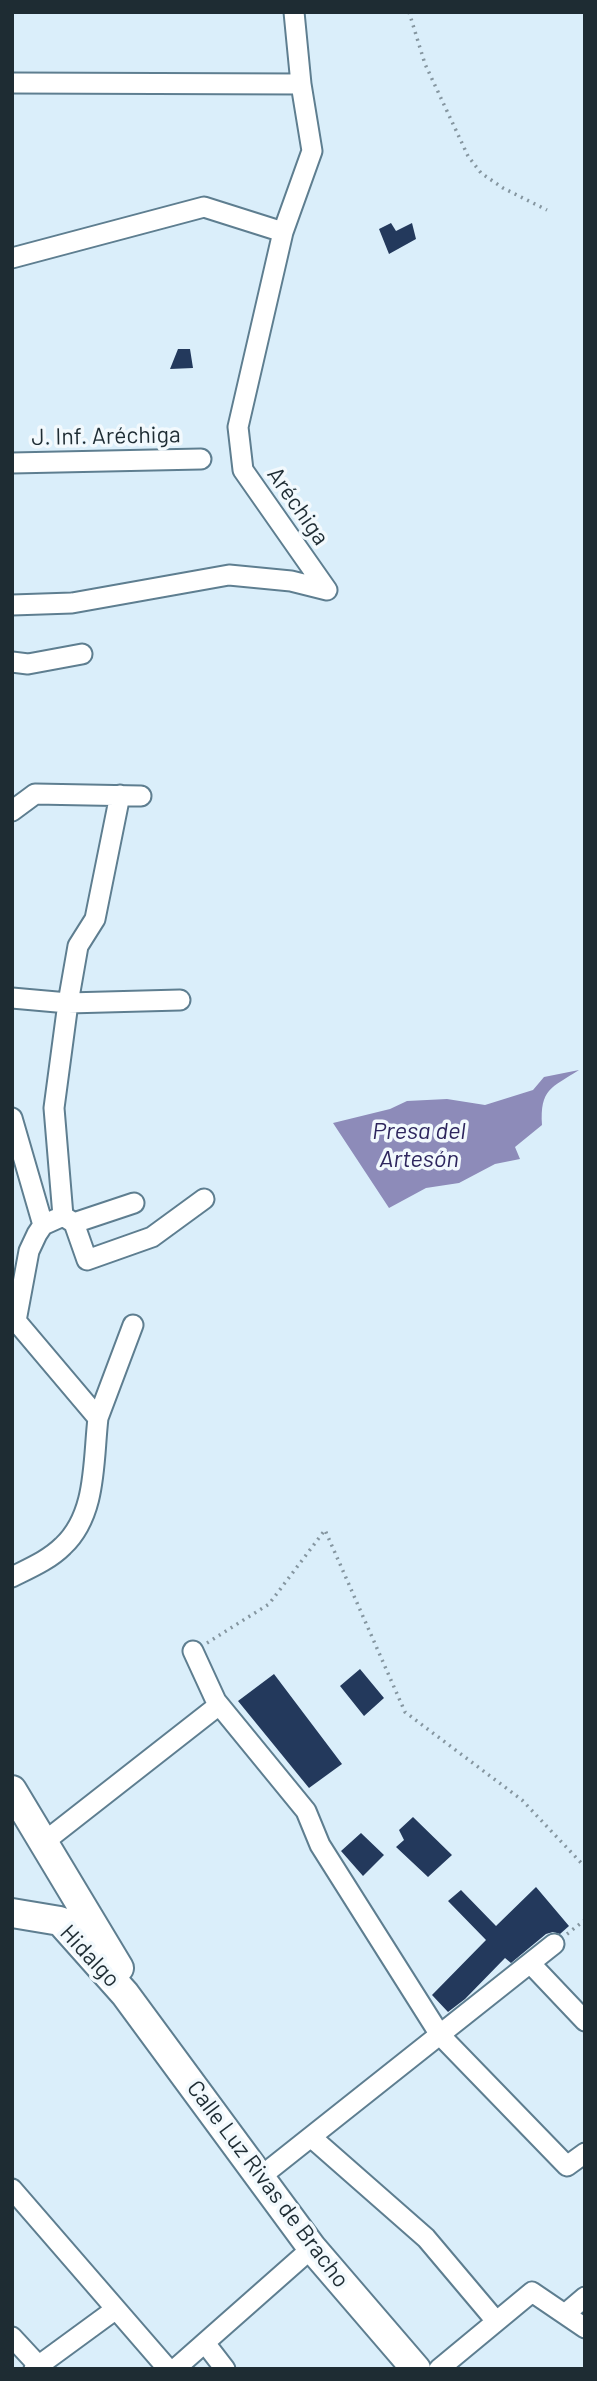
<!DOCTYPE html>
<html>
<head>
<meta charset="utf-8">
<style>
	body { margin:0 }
	#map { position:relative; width:597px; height:2381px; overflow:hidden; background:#daeefa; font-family:Barlow,sans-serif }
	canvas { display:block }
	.frame { position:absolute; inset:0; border:14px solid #1e2c33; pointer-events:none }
</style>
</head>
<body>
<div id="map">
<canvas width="597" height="2381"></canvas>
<div class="frame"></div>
</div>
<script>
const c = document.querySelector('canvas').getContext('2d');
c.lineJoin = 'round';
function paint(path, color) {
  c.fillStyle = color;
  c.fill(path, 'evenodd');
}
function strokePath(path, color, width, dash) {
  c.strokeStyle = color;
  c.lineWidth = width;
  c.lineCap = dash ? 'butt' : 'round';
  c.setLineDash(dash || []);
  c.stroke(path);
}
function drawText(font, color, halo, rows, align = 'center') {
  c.font = font + ' Barlow,sans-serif';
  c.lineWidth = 7;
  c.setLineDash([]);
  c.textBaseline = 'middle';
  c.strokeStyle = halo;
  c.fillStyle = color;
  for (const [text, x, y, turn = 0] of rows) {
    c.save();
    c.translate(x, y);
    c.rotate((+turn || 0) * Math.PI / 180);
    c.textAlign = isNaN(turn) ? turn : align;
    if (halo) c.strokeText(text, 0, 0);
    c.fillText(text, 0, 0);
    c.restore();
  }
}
paint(new Path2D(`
	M579 1070C551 1088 540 1089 542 1125L515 1147 520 1159 495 1164 459 1183 426 1188 389 1208 333 1123 390 1109 407 1101 447 1099 485 1105 533 1090 544 1077Z`), '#8d8bb9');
paint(new Path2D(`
	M391 223 396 231 412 223 416 239 389 254 379 229Z
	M178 349H190L193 368 170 369Z
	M360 1669 384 1698 364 1716 340 1686Z
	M274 1674 342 1764 309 1788 238 1701Z
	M413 1817 452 1855 428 1877 396 1847 404 1840 399 1830Z
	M361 1833 384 1855 363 1876 341 1851Z
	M536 1887 569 1926 560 1934 553 1932 546 1934 511 1963 505 1958 465 1999 448 2012 432 1995 486 1940 448 1901 461 1890 496 1926Z`), '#23395c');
const minor = new Path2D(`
	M12 83 301 84
	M12 258 204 207 283 232
	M12 463 201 459
	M12 605 72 603 229 575 291 581 327 590 243 470 238 427 283 232 312 151 301 84 294 12
	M12 662 28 664 82 654
	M12 811 35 794 141 796
	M12 998 68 1003 180 1000
	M12 1118 43 1225
	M63 1216 54 1108 68 1003 78 946 95 919 120 795
	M74 1223 87 1260 152 1237 204 1199
	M98 1418 133 1325
	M12 1577C30 1568 49 1560 63 1546 97 1514 93 1461 98 1418L16 1321 29 1251 37 1234 43 1225 63 1216 74 1223 134 1203
	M193 1651 216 1701 306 1811 320 1845 440 2035 567 2166 585 2153
	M44 1842 219 1705
	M530 1963 585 2021
	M311 2137 426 2238 496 2321
	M259 2178 554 1944
	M12 2189 168 2369
	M565 2314 585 2297
	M12 2337 38 2365
	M205 2343 225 2369
	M34 2369 116 2309
	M175 2369 312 2248
	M439 2369 532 2292 585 2328`);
const secondary = new Path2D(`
	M12 1790 119 1968
	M12 1913 60 1921 125 1994 312 2248 416 2369`);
strokePath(minor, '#5e7e90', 23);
strokePath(secondary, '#5e7e90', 32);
strokePath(new Path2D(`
	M409 12 425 64 468 156 481 173 503 188 547 210
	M207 1643 269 1604 325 1530 405 1712 522 1800 585 1867
	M567 1934 585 1920`), '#8596a0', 3.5, [2, 5]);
strokePath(minor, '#fff', 19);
strokePath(secondary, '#fff', 28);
drawText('23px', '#1e2c33', '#f2f9fd', [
	["J. Inf. Aréchiga",106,436,-1],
	["Aréchiga",298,506,55],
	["Hidalgo",90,1956,47],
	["Calle Luz Rivas de Bracho",268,2184,53]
]);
drawText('italic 24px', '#2e265e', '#f2f9fd', [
	["Presa del",419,1131],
	["Artesón",419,1159]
]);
</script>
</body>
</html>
